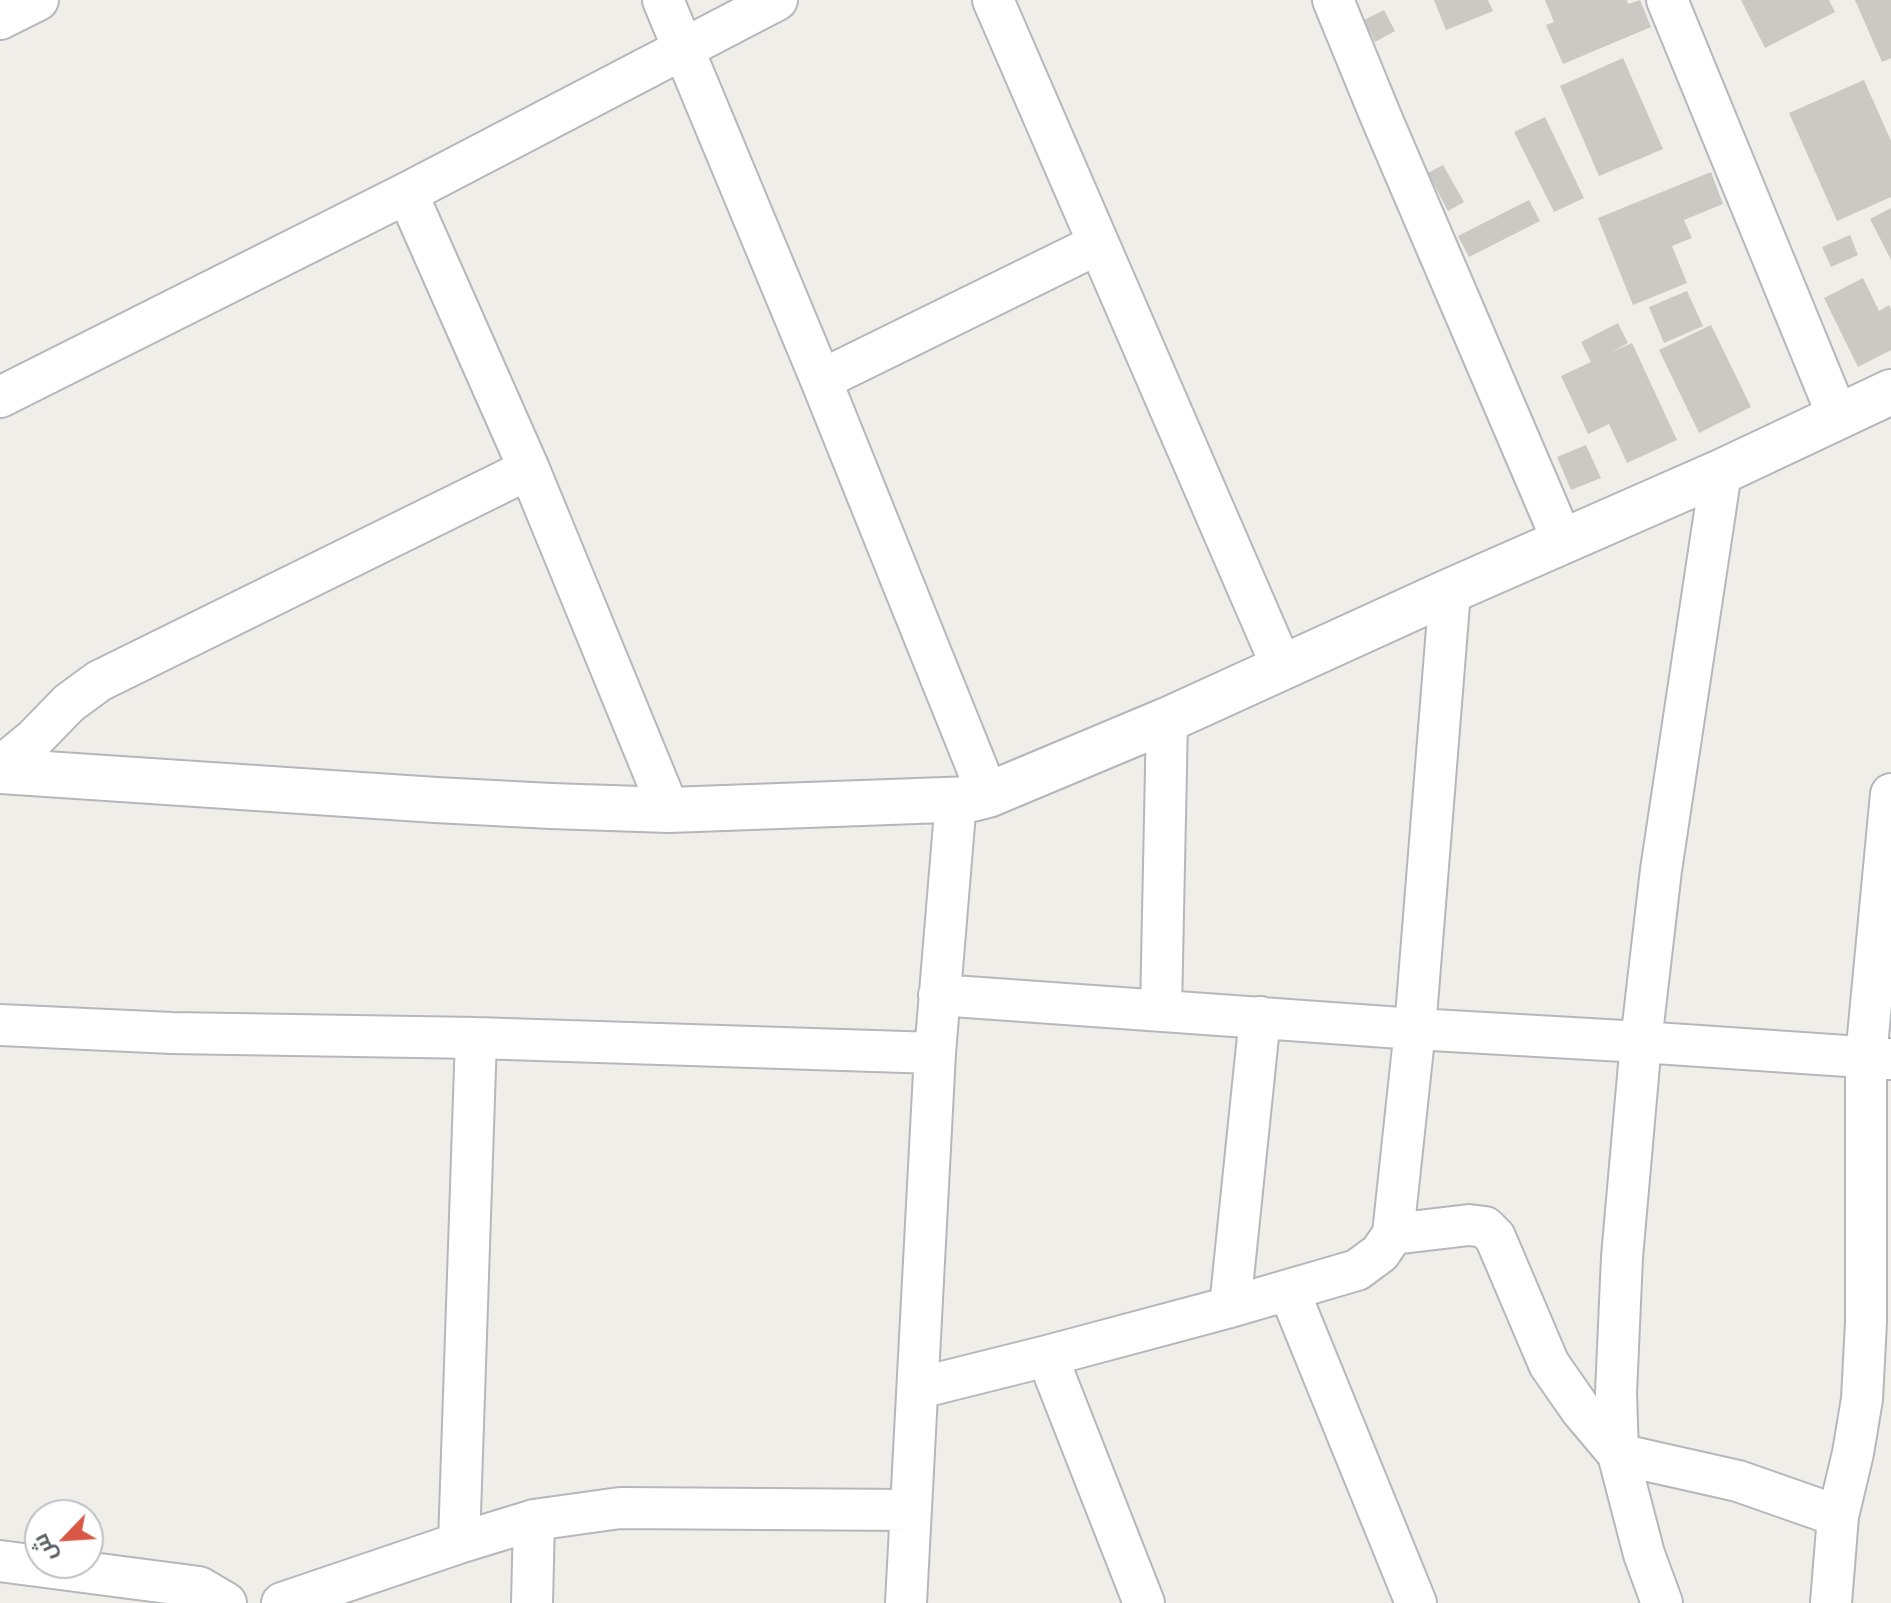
<!DOCTYPE html>
<html>
<head>
<meta charset="utf-8">
<style>
	body { margin:0 }
	#map { position:relative; width:1891px; height:1603px; overflow:hidden; background:#efeee8; font-family:Lato,Cairo,sans-serif }
	canvas { display:block }
	.north { position:absolute; left:24px; top:1499px; width:80px; height:80px; box-sizing:border-box; background:#fff; border:2px solid #bfc0c2; border-radius:50%; rotate:245deg; font-size:22px; font-weight:700; line-height:32px; text-align:center; color:#5f6266 }
	.north::after { content:''; display:block; margin:auto; width:28px; height:36px; background:#d85745; clip-path:polygon(50% 0,100% 100%,50% 72%,0 100%) }
</style>
</head>
<body>
<div id="map">
<canvas width="1891" height="1603"></canvas>
<div class="north">ش</div>
</div>
<script>
const c = document.querySelector('canvas').getContext('2d');
c.lineJoin = 'round';
function paint(path, color) {
  c.fillStyle = color;
  c.fill(path, 'evenodd');
}
function strokePath(path, color, width, dash) {
  c.strokeStyle = color;
  c.lineWidth = width;
  c.lineCap = dash ? 'butt' : 'round';
  c.setLineDash(dash || []);
  c.stroke(path);
}
paint(new Path2D(`
	M1434 0H1488L1493 11 1446 30Z
	M1545 0H1627L1628 4 1640 0 1651 27 1563 64 1546 25 1554 22Z
	M1741 0H1829L1835 12 1765 48Z
	M1855 0H1891V58L1882 62Z
	M1384 10 1395 31 1375 42 1364 20Z
	M1623 58 1663 149 1599 176 1560 86Z
	M1864 80 1891 141V197L1837 221 1789 113Z
	M1545 117 1584 198 1554 212 1514 132Z
	M1443 165 1464 202 1448 211 1428 173Z
	M1711 172 1723 204 1684 220 1692 238 1672 246 1687 283 1633 305 1598 218Z
	M1529 200 1540 221 1469 257 1458 236Z
	M1891 208V260L1870 219Z
	M1850 235 1858 255 1831 267 1822 247Z
	M1863 278 1879 311 1889 305 1891 309V350L1858 367 1824 298Z
	M1687 291 1703 326 1664 343 1649 307Z
	M1618 323 1628 343 1610 353 1632 343 1677 440 1627 463 1609 424 1588 434 1561 376 1591 362 1581 342Z
	M1711 325 1751 407 1699 433 1659 350Z
	M1586 445 1601 478 1571 490 1557 457Z`), '#cbc9c4');
const street = new Path2D(`
	M663 0 821 380 988 795
	M993 0 1282 667
	M1333 0 1381 117 1563 542
	M1667 0 1838 417
	M0 19 38 0
	M407 193 529 469 669 810
	M821 380 1098 244
	M0 397 407 193 777 0
	M0 767 34 739 69 703 99 681 529 469
	M939 995 1415 1029 1641 1042 1891 1059
	M1161 1010 1167 720
	M0 1025 172 1033 476 1038 935 1053
	M1393 1234 1469 1225 1485 1227 1495 1237 1549 1364 1581 1410 1618 1454 1738 1481 1838 1516 1831 1603
	M1289 1291 1416 1603
	M1230 1307 1260 1017
	M1047 1356 1144 1603
	M919 1388 1047 1356 1230 1307 1357 1270 1380 1253 1393 1234 1415 1029 1450 591
	M1838 1516 1853 1453 1862 1399 1866 1322V1057L1891 794
	M459 1543 476 1038
	M0 1561 199 1587 226 1603
	M282 1603 459 1543 534 1520 620 1508 911 1510
	M532 1603 534 1520
	M906 1603 935 1053 956 800
	M1662 1603 1644 1554 1618 1454 1616 1393 1622 1257 1641 1042 1661 870 1721 472`);
const secondary = new Path2D(`
	M0 771 436 800 551 806 669 810 972 799 988 795 1167 720 1450 591 1721 472 1891 392`);
strokePath(street, '#b5b7bb', 44);
strokePath(secondary, '#b4b6ba', 48);
strokePath(street, '#fff', 40);
strokePath(secondary, '#fff', 44);
</script>
</body>
</html>
